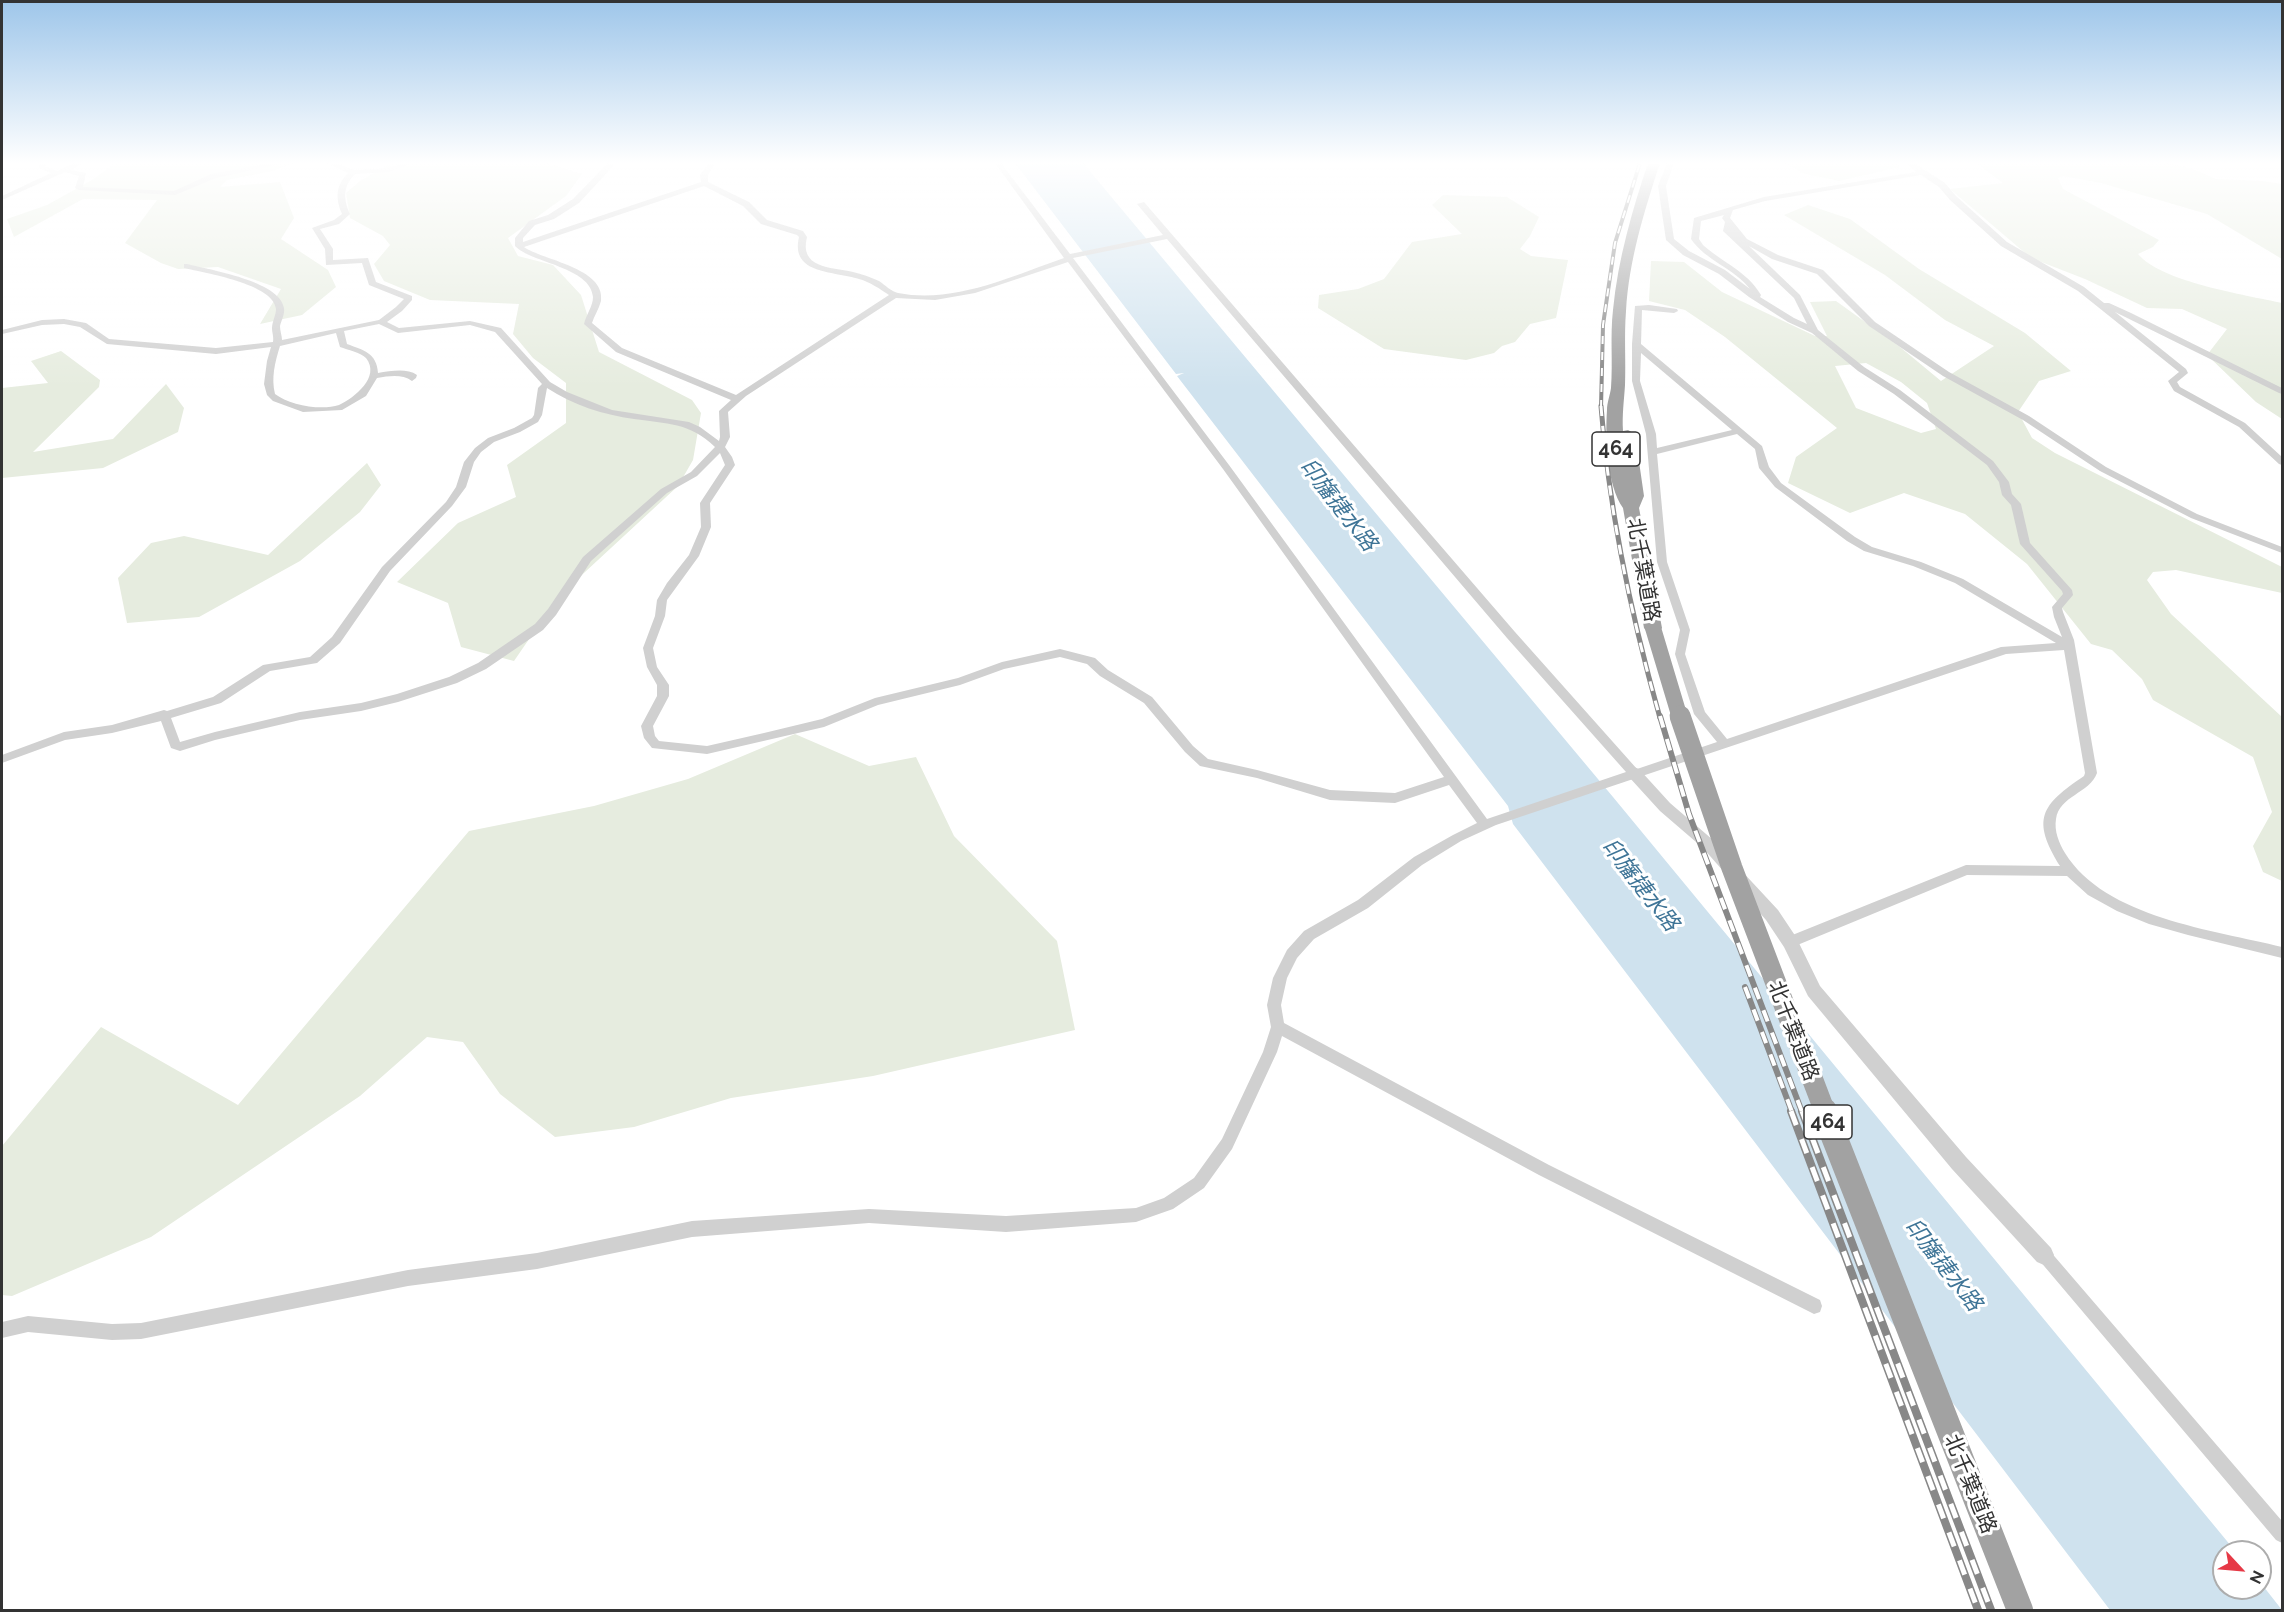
<!DOCTYPE html>
<html>
<head>
<meta charset="utf-8">
<style>
	body { margin:0 }
	#map { position:relative; width:2284px; height:1612px; overflow:hidden; background:#fff; font-family:Raleway,sans-serif }
	canvas { display:block }
	.frame { position:absolute; inset:0; border:3px solid #333; pointer-events:none }
	.north { position:absolute; left:2212px; top:1540px; width:60px; height:60px; box-sizing:border-box; background:#fff; border:2px solid #adadad; border-radius:50%; rotate:116deg; font-size:16px; font-weight:700; line-height:24px; text-align:center; color:#333 }
	.north::after { content:''; display:block; margin:auto; width:21px; height:27px; background:#e63946; clip-path:polygon(50% 0,100% 100%,50% 72%,0 100%) }
</style>
</head>
<body>
<div id="map">
<canvas width="2284" height="1612"></canvas>
<div class="frame"></div>
<div class="north">N</div>
</div>
<script>
const c = document.querySelector('canvas').getContext('2d');
c.lineJoin = 'round';
function paint(path, color) {
  c.fillStyle = color;
  c.fill(path, 'evenodd');
}
function strokePath(path, color, width, dash) {
  c.strokeStyle = color;
  c.lineWidth = width;
  c.lineCap = dash ? 'butt' : 'round';
  c.setLineDash(dash || []);
  c.stroke(path);
}
function drawText(font, color, halo, rows, align = 'center') {
  c.font = font + ' Raleway,"Noto Sans JP",sans-serif';
  c.lineWidth = 6;
  c.setLineDash([]);
  c.textBaseline = 'middle';
  c.strokeStyle = halo;
  c.fillStyle = color;
  for (const [text, x, y, turn = 0] of rows) {
    c.save();
    c.translate(x, y);
    c.rotate((+turn || 0) * Math.PI / 180);
    c.textAlign = isNaN(turn) ? turn : align;
    if (halo) c.strokeText(text, 0, 0);
    c.fillText(text, 0, 0);
    c.restore();
  }
}
paint(new Path2D(`
	M115 163H293L273 171 227 180 220 187 280 182 294 218 281 239 328 270 336 287 302 315 260 324 281 289 218 267 178 269 161 263 125 243 157 200 83 199 14 237 7 219 47 205 92 180Z
	M391 163H539L551 164 582 174 566 196 508 238 518 256 553 265 581 295 599 352 692 400 701 413 693 460 678 486 558 597 514 661 461 647 448 603 397 582 458 523 516 497 507 465 566 423V383L533 358 513 334 519 304 430 300 384 281 374 264 390 245 383 236 350 218 346 193 360 181Z
	M1785 163H1896L1900 167 1839 181 1802 173Z
	M1976 163H2164L2191 168 2216 179 2263 181 2282 184V259L2207 214 2101 183 2063 176 2058 178 2063 189 2159 240 2153 247 2138 254C2161 282 2246 295 2282 303V419L2256 402 2207 355 2227 329 2182 309 2147 308 2085 279 2031 258 1950 189 2003 183Z
	M1443 195 1507 197 1539 217 1530 236 1520 249 1531 256 1568 260 1556 318 1530 324 1515 342 1502 346 1494 353 1466 360 1384 349 1318 308 1319 295 1358 289 1384 279 1412 242 1462 234 1432 205Z
	M1808 205 1850 219 1919 269 2025 333 2071 371 2039 381 2018 412 2032 438 2055 453 2282 567V593L2176 570 2153 572 2147 580 2171 614 2282 717V881L2263 872 2253 846 2272 812 2253 757 2153 700 2142 679 2112 650 2091 644 2027 564 1965 514 1904 493 1850 513 1788 483 1796 457 1837 428 1725 337 1685 310 1649 301 1651 261 1684 262 1722 292 1815 336H1827L1810 302 1836 301 1900 347 1941 381 1994 346 1945 320 1885 275 1784 215ZM1866 363 1901 382 1927 403 1936 429 1921 433 1856 408 1835 366Z
	M61 351 100 380 99 387 33 452 113 439 166 384 184 408 178 432 103 468 2 478V388L48 383 31 361Z
	M367 463 381 485 360 512 300 561 199 617 127 623 118 578 151 543 184 536 268 555Z
	M795 734 869 766 916 757 954 836 1057 941 1075 1030 873 1076 731 1098 634 1127 555 1137 500 1094 463 1042 427 1037 360 1096 151 1237 12 1296 2 1295V1146L101 1027 238 1105 469 831 594 806 688 779Z`), '#e6ecdf');
paint(new Path2D(`
	M1015 163H1083L1613 797 2236 1552H2224V1588H2260V1582L2282 1610H2110L1513 824 1508 806 1177 376 1184 373 1176 374Z`), '#cfe2ee');
paint(new Path2D(`
	M40 163H46L45 166 57 171 75 163H83L71 170 86 173 83 187 174 191 211 174 271 163H285L216 178 175 195 79 190 75 188 79 176 65 172 2 200V196L51 173 39 168Z
	M327 163H337L354 170 388 168 404 163H414L389 172 355 174C343 186 343 199 350 214L339 224 320 229 333 249V260L368 258 376 282 412 296V300L402 311 387 322 399 328 470 321 501 328 550 382 567 392 612 410 689 422 700 427 719 441 720 437 719 411 731 400 616 352 584 324C586 315 593 306 593 297 591 267 531 263 515 246V238L529 221 548 215 573 199 608 163H616L579 203 554 219 535 225 523 238V242L701 182 700 175 709 163H715L708 175V182L749 202 767 220 803 231 807 237C799 268 830 267 853 272 862 274 870 277 879 281 885 285 892 292 898 293 954 304 1012 276 1064 258L995 163H1001L1070 254 1163 235 1137 204 1144 202 1515 632 1637 769 1717 742 1694 714 1675 654 1680 630 1657 562 1646 434 1632 381V344L1635 306 1649 305 1677 309 1678 311 1674 313 1642 310 1641 344 1762 446 1769 467 1781 483 1855 537 1872 547 1921 562 1963 579 2062 637 2054 617 2052 607 2063 594 2062 591 2020 544 2011 505 2002 495 1999 482 1987 465 1894 394 1858 371 1812 333 1788 322 1749 297 1719 274 1683 255 1666 240 1658 186 1667 163H1674L1666 186 1674 239 1689 251 1725 270 1750 289C1734 268 1706 261 1691 239L1694 218 1764 197 1916 172 1906 163H1914L1945 183 1956 196 2007 242 2084 287 2104 303H2109L2131 313 2282 388V394L2279 393 2115 312 2186 369 2188 373 2177 382 2180 387 2245 423 2282 457V465L2279 464 2239 427 2174 391 2168 381 2179 372 2078 291 2001 246 1950 200 1939 187 1921 175 1765 201 1733 210 1730 218 1747 239 1778 255 1823 270 1875 322 1949 372 2029 416 2106 467 2197 514 2282 547V553L2191 518 2100 471 2023 420 1943 376 1869 326 1817 274 1772 259 1749 246 1800 295 1818 330 1864 367 1900 390 1993 461 2009 482 2012 494 2021 504 2030 543 2072 590 2073 595 2062 608 2063 612 2074 640 2097 773C2090 793 2059 796 2056 819 2054 831 2059 843 2065 853 2105 918 2214 930 2282 947V958L2188 935 2149 924 2117 911 2088 895 2067 876 1967 875 1795 946 1790 948 1785 946 1783 942 1785 938 1966 865 2060 866C2031 819 2041 805 2084 776L2085 773 2064 650 2006 654 1496 825 1461 841 1422 865 1368 908 1314 939 1297 958 1287 978 1281 1005 1284 1023 1549 1165 1820 1300 1822 1306 1820 1312 1814 1314 1539 1175 1282 1036 1277 1052 1232 1149 1204 1188 1173 1209 1136 1222 1006 1232 869 1223 692 1237 537 1269 408 1286 141 1339 112 1340 28 1332 2 1338V1322L28 1316 112 1324 141 1323 408 1270 537 1253 692 1221 869 1209 1006 1216 1136 1208 1164 1198 1194 1178 1222 1139 1263 1052 1271 1027 1267 1005 1273 978 1287 950 1304 931 1358 900 1414 857 1453 835 1477 823 1449 785 1395 803 1330 800 1257 778 1200 766 1185 752 1144 703 1100 676 1087 664 1060 657 1004 669 960 685 878 705 824 727 707 754 652 748 644 738 641 726 657 696V685L647 667 643 648 655 616 657 600 667 583 689 555 701 527 700 503 725 465 720 453 697 476 667 493 591 561 556 615 543 630 486 669 457 683 398 702 361 711 300 720 215 740 180 751 171 748 161 721 112 733 65 740 2 763V755L64 732 112 725 164 710 167 711 213 697 263 665 310 657 332 637 382 567 446 502 456 487 464 462 475 448 488 438 514 428 532 418 534 415 538 388 542 384 495 332 470 325 398 333 379 324 344 331 347 344C363 350 377 353 378 373 391 371 407 368 417 375L416 378 412 381C402 374 390 376 377 378L366 396 342 410 303 412 273 401 267 395 264 384 267 361 271 347 216 354 107 344 80 327 64 324 42 325 2 334V330L42 320 64 319 86 323 109 339 216 348 273 342C274 337 272 333 272 328 272 322 276 315 276 309 274 284 205 273 184 268V264H187C210 270 280 281 284 308 285 314 281 321 280 326 280 331 282 336 282 340L379 320 396 307 404 299 369 285 362 263 326 265 325 249 312 228 334 220 342 214C335 198 336 185 348 173ZM704 186 743 206 761 224 797 235 799 237C790 275 835 271 859 279 870 282 880 289 889 295L736 395 622 348 592 323C594 316 599 309 601 301 606 268 542 260 524 247ZM1724 215 1722 218 1725 222 1723 231 1794 298 1807 324 1794 318 1760 297 1761 295C1747 271 1723 263 1703 245L1699 239 1701 221ZM1167 239 1507 638 1626 772 1487 819 1229 465 1073 258ZM1068 262 1223 469 1444 777 1395 793 1330 790 1257 770 1208 759 1193 746 1152 697 1108 670 1095 658 1060 649 1002 662 958 678 875 698 822 719 764 733 707 746 659 741 655 736 653 726 669 696V685L657 667 653 648 665 616 667 600 699 556 711 527 710 503 735 465 732 457 725 447 730 437 728 412 746 396 896 298 935 300 975 293ZM336 333 340 347C348 350 360 352 366 358 381 377 354 398 339 405 321 411 289 405 275 394 271 378 275 362 280 346ZM1641 353 1732 430 1657 448 1656 434 1640 381ZM547 388C573 405 604 415 634 419 667 424 689 422 715 447L691 472 661 489 583 557 548 609 535 624 478 663 449 677 397 694 361 703 300 712 215 732 180 742 171 718 221 703 270 671 317 663 340 643 390 571 452 506 466 487 474 462 481 452 494 442 520 432 538 422 542 415ZM1737 434 1755 449 1759 468 1775 487 1847 541 1864 551 1913 566 1955 583 2056 643 2001 647 1727 739 1705 712 1685 654 1690 630 1667 562 1657 454Z
	M2044 1247 2049 1250 2282 1521V1543L2276 1540 2039 1260 2036 1255 2039 1250Z`), '#d0d0d0');
paint(new Path2D(`
	M1634 767 1639 769 1670 803 1713 840 1778 910 1796 937 1820 986 1966 1157 2051 1248 2054 1255 2051 1262 2044 1265 2037 1262 1952 1169 1808 996 1784 947 1766 920 1703 848 1660 811 1629 777 1627 773 1629 769Z`), '#d0d0d0');
paint(new Path2D(`
	M1648 163H1660C1644 212 1629 260 1626 311 1624 336 1626 361 1625 385 1624 401 1622 415 1623 431L1628 430 1635 434 1644 496 1639 508 1662 628 1659 632H1647L1644 628 1623 508C1607 485 1605 439 1607 410 1607 403 1610 395 1611 388 1613 362 1610 336 1613 310 1618 259 1632 211 1648 163Z`), '#a2a2a2');
const railFar3 = new Path2D(`
	M1601 408 1603 325 1615 243 1640 163`);
const railFar2 = new Path2D(`
	M1601 406C1609 513 1631 615 1660 718`);
const railFar1 = new Path2D(`
	M1660 716 1689 814 1802 1112
	M1745 987 1792 1112`);
const rail = new Path2D(`
	M1791 1111 1978 1610
	M1802 1111 1991 1610`);
strokePath(railFar3, '#888', 4);
strokePath(railFar2, '#888', 5);
strokePath(railFar1, '#888', 6);
strokePath(rail, '#888', 8);
strokePath(railFar3, '#fff', 2, [8]);
strokePath(railFar2, '#fff', 3, [10]);
strokePath(railFar1, '#fff', 4, [12]);
strokePath(rail, '#fff', 5, [15]);
strokePath(new Path2D(`
	M1653 628 1680 718`), '#a2a2a2', 16);
strokePath(new Path2D(`
	M1680 716 1732 868 1825 1112`), '#a2a2a2', 21);
strokePath(new Path2D(`
	M1824 1111 2020 1610`), '#a2a2a2', 26);
const sky = c.createLinearGradient(0, 0, 0, 388);
sky.addColorStop(0, '#9ec6ea');
sky.addColorStop(0.42, '#fff');
sky.addColorStop(1, '#ffffff00');
c.fillStyle = sky;
c.fillRect(0, 0, 2284, 388);
for (const [x, y, w] of [
	[1616,449,48],
	[1828,1122,48]
]) {
  const box = new Path2D();
  box.roundRect(x - w / 2, y - 17, w, 34, 4.5);
  c.fillStyle = '#fff';
  c.fill(box);
  strokePath(box, '#333', 1.5);
}
drawText('bold 20px', '#333', null, [
	["464",1616,449],
	["464",1828,1122]
]);
drawText('21px', '#333', '#fff', [
	["北千葉道路",1643,570,80],
	["北千葉道路",1793,1031,69],
	["北千葉道路",1970,1484,68]
]);
drawText('italic 22px', '#3f7597', '#fff', [
	["印旛捷水路",1338,505,52],
	["印旛捷水路",1640,885,52],
	["印旛捷水路",1943,1265,52]
]);
</script>
</body>
</html>
